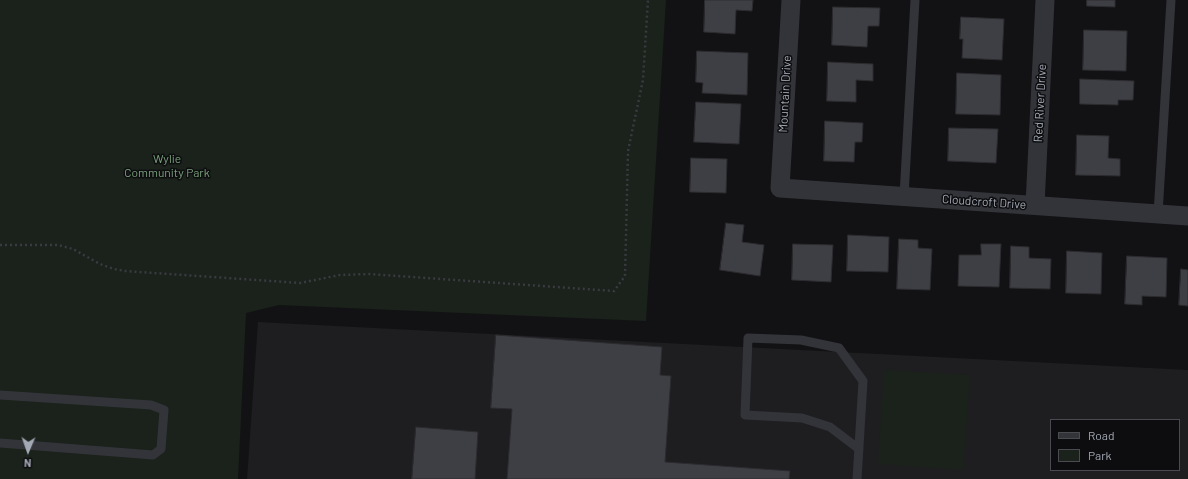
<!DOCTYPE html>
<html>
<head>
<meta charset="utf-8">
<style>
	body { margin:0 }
	#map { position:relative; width:1188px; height:479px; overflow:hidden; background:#121214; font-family:Barlow,sans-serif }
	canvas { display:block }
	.legend { position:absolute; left:1050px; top:419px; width:130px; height:52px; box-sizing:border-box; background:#0d0d0f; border:1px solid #494b51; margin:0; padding:5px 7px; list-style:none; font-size:12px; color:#a3a9b5 }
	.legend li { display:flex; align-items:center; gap:8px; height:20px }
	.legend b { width:20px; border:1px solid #494b51 }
	.north { position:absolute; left:8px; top:431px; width:40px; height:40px; -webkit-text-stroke:3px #0d0d0f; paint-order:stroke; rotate:182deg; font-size:11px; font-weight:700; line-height:16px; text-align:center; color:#a3a9b5 }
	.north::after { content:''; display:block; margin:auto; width:14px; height:18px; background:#a3a9b5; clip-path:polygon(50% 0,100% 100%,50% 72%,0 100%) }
</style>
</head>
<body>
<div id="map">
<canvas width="1188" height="479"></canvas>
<ul class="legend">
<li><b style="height:5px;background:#333439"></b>Road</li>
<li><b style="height:11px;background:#1a221b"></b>Park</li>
</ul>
<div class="north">N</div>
</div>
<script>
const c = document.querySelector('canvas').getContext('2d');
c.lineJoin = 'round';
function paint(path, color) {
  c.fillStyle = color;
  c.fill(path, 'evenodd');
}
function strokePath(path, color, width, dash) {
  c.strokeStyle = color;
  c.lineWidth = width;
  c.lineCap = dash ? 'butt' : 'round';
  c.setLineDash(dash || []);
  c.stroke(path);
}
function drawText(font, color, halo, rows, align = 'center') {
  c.font = font + ' Barlow,sans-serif';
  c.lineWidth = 3;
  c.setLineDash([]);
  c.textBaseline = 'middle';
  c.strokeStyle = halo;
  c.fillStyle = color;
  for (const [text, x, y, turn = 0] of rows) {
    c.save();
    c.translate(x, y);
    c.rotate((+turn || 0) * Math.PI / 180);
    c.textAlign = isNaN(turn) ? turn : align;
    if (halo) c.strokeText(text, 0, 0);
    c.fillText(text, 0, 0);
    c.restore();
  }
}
paint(new Path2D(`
	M258 322 1188 370V479H247ZM1051 420H1179V470H1051Z`), '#1e1e21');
paint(new Path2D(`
	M0 0H666L646 321 279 305 246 313 238 479H0Z
	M884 370 970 375 963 470 878 464Z`), '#1a221b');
const building = new Path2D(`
	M705 0H753L752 11 736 10 735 34 704 32Z
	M1087 0H1115V7L1087 6Z
	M833 7 880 8 879 26H868L867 47 832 45Z
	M961 17 1004 19 1002 60 962 58 963 39H960Z
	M1084 30 1127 31 1126 71 1083 70Z
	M697 51 748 53 747 95 702 93 703 83 696 82Z
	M828 62 873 64V81L856 80V102L827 101Z
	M957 73 1001 75 1000 115 956 114Z
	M1080 79 1134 81 1133 100H1118V105L1080 104Z
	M696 102 741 104 739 144 694 142Z
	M825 121 863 123 862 142H855L854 162 824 161Z
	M949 128 998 129 996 163 948 161Z
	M1077 135 1109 136 1108 158 1120 159V176L1076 175Z
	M691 158 727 159 726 193 690 192Z
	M726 223 744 225 742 242 764 245 760 276 720 270Z
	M848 235 889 237 888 272 847 271Z
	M899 239 918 240V248L932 249 930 290 897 289Z
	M793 244 833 245 831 282 792 280Z
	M981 244H1001L999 287 958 286 959 255H981Z
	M1011 246 1029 247V258L1051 259 1050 289 1010 288Z
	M1067 251 1102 253 1101 294 1066 293Z
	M1127 256 1167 258 1166 297 1142 296V305L1125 304Z
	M1181 269 1188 270V306L1179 305Z
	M496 335 662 347 660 375 671 376 665 462 790 471 789 479H507L512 409 491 408Z
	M416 427 478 432 475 479H412Z`);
paint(building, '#3e3f44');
strokePath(building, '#2c2c30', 1);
strokePath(new Path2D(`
	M0 245H58L73 249 100 264 114 269 125 271 300 283 340 275 369 274 614 291 625 276 628 151 643 80 648 0`), '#393b40', 2.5, [2, 3]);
strokePath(new Path2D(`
	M904 196 915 0
	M1158 214 1171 0
	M0 395 151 405 164 410 161 449 153 455 0 443
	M857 479 863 381 839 348 801 340 748 338 745 415 802 418 830 427 859 449`), '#333439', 9);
strokePath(new Path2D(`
	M791 0 780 188 1188 216
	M1035 205 1045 0`), '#333439', 19);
drawText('12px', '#a3a9b5', '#0d0d0f', [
	["Mountain Drive",785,94,-87],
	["Red River Drive",1040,103,-87],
	["Cloudcroft Drive",984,202,4]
]);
drawText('12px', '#7aa07c', '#0d0d0f', [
	["Wylie",167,159],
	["Community Park",167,173]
]);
</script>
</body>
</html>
